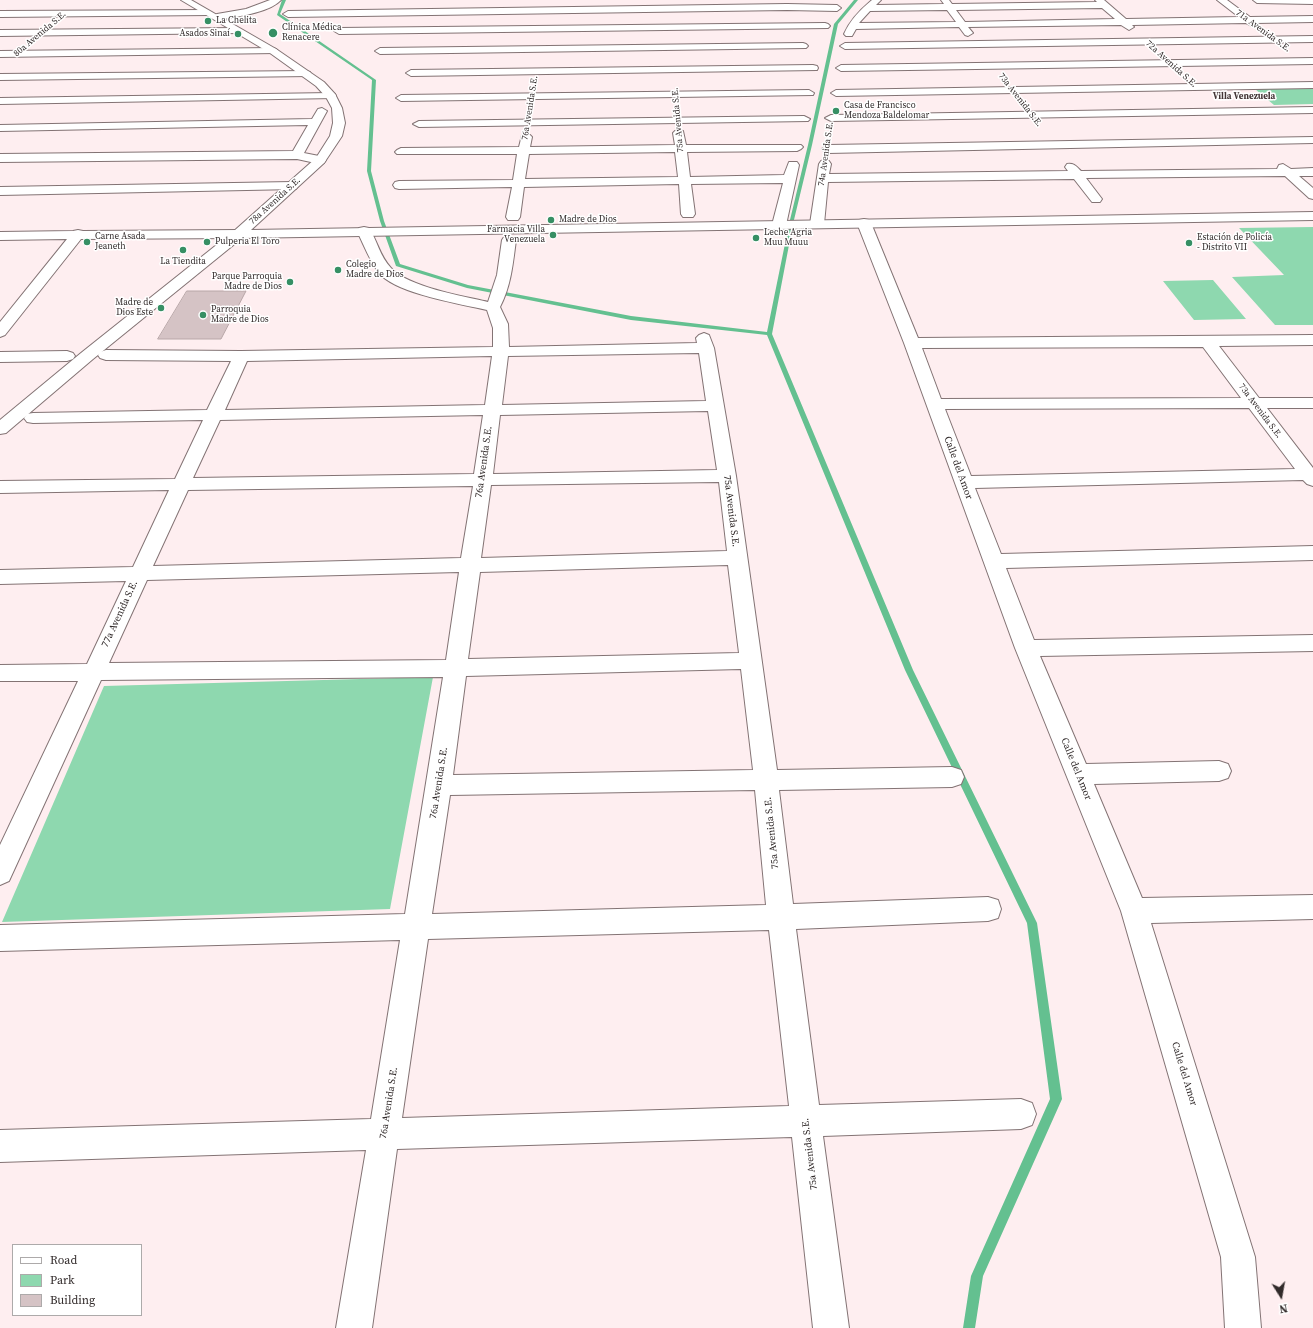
<!DOCTYPE html>
<html>
<head>
<meta charset="utf-8">
<style>
	body { margin:0 }
	#map { position:relative; width:1313px; height:1328px; overflow:hidden; background:#feeef0; font-family:"Source Serif 4",serif }
	canvas { display:block }
	.legend { position:absolute; left:12px; top:1244px; width:130px; height:72px; box-sizing:border-box; background:#fff; border:1px solid #adaaaa; margin:0; padding:5px 7px; list-style:none; font-size:12px; color:#312a2a }
	.legend li { display:flex; align-items:center; gap:8px; height:20px }
	.legend b { width:20px; border:1px solid #adaaaa }
	.north { position:absolute; left:1261px; top:1276px; width:40px; height:40px; -webkit-text-stroke:3px #fff; paint-order:stroke; rotate:169deg; font-size:11px; font-weight:700; line-height:16px; text-align:center; color:#312a2a }
	.north::after { content:''; display:block; margin:auto; width:14px; height:18px; background:#312a2a; clip-path:polygon(50% 0,100% 100%,50% 72%,0 100%) }
</style>
</head>
<body>
<div id="map">
<canvas width="1313" height="1328"></canvas>
<ul class="legend">
<li><b style="height:5px;background:#fff"></b>Road</li>
<li><b style="height:11px;background:#8ed8af"></b>Park</li>
<li><b style="height:11px;background:#d5c3c5"></b>Building</li>
</ul>
<div class="north">N</div>
</div>
<script>
const c = document.querySelector('canvas').getContext('2d');
c.lineJoin = 'round';
function paint(path, color) {
  c.fillStyle = color;
  c.fill(path, 'evenodd');
}
function strokePath(path, color, width, dash) {
  c.strokeStyle = color;
  c.lineWidth = width;
  c.lineCap = dash ? 'butt' : 'round';
  c.setLineDash(dash || []);
  c.stroke(path);
}
function drawText(font, color, halo, rows, align = 'center') {
  c.font = font + ' "Source Serif 4",serif';
  c.lineWidth = 3;
  c.setLineDash([]);
  c.textBaseline = 'middle';
  c.strokeStyle = halo;
  c.fillStyle = color;
  for (const [text, x, y, turn = 0] of rows) {
    c.save();
    c.translate(x, y);
    c.rotate((+turn || 0) * Math.PI / 180);
    c.textAlign = isNaN(turn) ? turn : align;
    if (halo) c.strokeText(text, 0, 0);
    c.fillText(text, 0, 0);
    c.restore();
  }
}
paint(new Path2D(`
	M1255 89H1313V104L1274 105Z
	M1313 227V325H1275L1232 277 1284 275 1239 228Z
	M1213 280 1246 319 1194 320 1163 281Z
	M433 677 390 909 2 922 104 686Z`), '#8ed8af');
paint(new Path2D(`
	M282 0H286L280 14 376 80 371 171 384 221 400 264 468 285 631 316 767 332 789 224 808 145 834 24 854 0H858L838 24 812 145 793 224 772 334 913 670 1037 923 1062 1099 983 1276 975 1328H963L971 1276 1050 1099 1027 923 905 670 767 335 631 320 467 288 396 266 380 221 367 171 372 80 277 15Z`), '#64c090');
const building = new Path2D(`
	M187 291H246L221 339H158Z`);
paint(building, '#d5c3c5');
strokePath(building, '#b8a7a8', 1);
const minor = new Path2D(`
	M270 0H281C269 13 235 17 217 20L212 17 217 14 246 9Z
	M872 0H881L876 5 944 4 941 0H949L952 4 1097 2 1095 0H1104L1126 19 1239 17 1217 0H1227L1250 17 1313 16V22L1256 23 1255 25 1252 26 1246 23 1132 25 1134 27 1129 30 1121 25 968 27 973 33 968 36 965 35 959 27 856 29 852 36H846L844 34C850 20 860 10 872 0ZM1102 8 1115 19 965 22 956 10ZM947 10 956 22 859 23 870 11Z
	M1253 0H1313V4L1257 3Z
	M787 4 837 5 841 8 837 11 787 10 288 17 283 14 288 11Z
	M206 10 209 11 210 13 209 15 0 17V11Z
	M825 23 828 24 830 26 828 28 339 34 334 31 339 28Z
	M237 28 242 31 240 33 0 36V30Z
	M1313 36V42L845 49 840 46 845 43Z
	M803 43 806 44 808 46 806 48 380 54 375 51 380 48Z
	M273 48 276 49 278 51 276 53 0 57V51Z
	M1313 58V64L841 71 836 68 841 65Z
	M813 65 817 66 818 68 817 70 411 76 406 73 411 70Z
	M306 71 310 72 311 74 310 76 0 80V74Z
	M1313 82V88L836 96 831 93 836 90Z
	M809 90 814 93 813 95 401 101 396 98 401 95Z
	M331 93 335 94 336 96 335 98 0 104V98Z
	M1313 107V113L831 121 825 118 831 115Z
	M322 108 327 111 304 153 324 157 326 160 324 163 320 164 297 159 0 162V154L293 151 308 125 0 131V125L312 119 318 109Z
	M804 116 810 119 808 121 419 127 413 124 419 121Z
	M679 130 683 131 686 145H801L803 147 801 149 797 151 687 152 690 177 784 175 789 162H797L799 165 786 225 784 228H774L772 225 783 183 691 184 695 214 693 217H683L681 214 679 184 524 187 520 217 518 220H508L506 217 512 187 399 189 395 188 393 185 395 182 399 181 513 180 517 154H397L395 152 397 150 401 148 519 147 522 135H530L532 137 530 147 675 145 673 133 675 131ZM675 152 678 177 525 179 529 154Z
	M1313 137V143L828 153 824 151 822 149 824 147 828 145Z
	M825 160 829 161 831 164 829 174 1068 171 1065 167 1067 164C1074 163 1076 166 1081 171L1277 169 1279 165 1283 164 1291 169 1313 168V176H1299L1313 188V199L1309 198 1285 176 1086 178 1102 199 1100 202H1092L1074 179 828 182 824 224 822 227H812L810 224 819 164 821 161Z
	M292 182 296 183 298 186 296 189 0 195V187Z
	M864 219 869 220 871 223 918 338 1313 335V345L1219 346 1259 398H1313V408H1267L1313 468V486L1307 484 1303 480 975 488 1001 554 1313 546V560L1006 568 1034 640 1313 635V651L1040 656 1086 764 1219 761 1228 764 1231 771 1228 778 1219 781 1094 784 1142 898 1313 895V919L1151 923 1255 1257 1261 1328H1225L1221 1257 1121 911 1015 648 904 343 857 223 859 220ZM1203 347 1241 398 941 399 922 348ZM1249 408 1295 469 971 476 945 409Z
	M364 227 369 228C377 240 380 257 391 268 408 287 463 296 488 302L497 275 502 240 504 237H514L516 240C513 263 511 286 500 307L508 324 509 347 697 343 696 338 699 335 704 333 709 335 714 348 736 476 777 770 952 767 961 770 964 777 961 784 952 787 779 790 793 904 988 897 998 900 1001 909 998 918 988 921 796 929 819 1105 1021 1099 1032 1103 1036 1114 1032 1125 1021 1129 823 1136 849 1328H813L792 1137 397 1149 372 1328H336L366 1150 0 1162V1130L371 1119 400 940 0 951V925L405 914 443 677 101 680 9 881 0 885V845L78 681H0V665L87 664 126 581 0 584V570L133 567 169 490 0 493V481L175 479 203 420 33 423 27 422 24 418 27 414 33 413 207 410 231 361 106 360 100 358 98 355 100 352 106 350 241 351 493 347V328L487 310C461 304 398 294 380 274 370 262 364 245 357 231L359 228ZM699 353 706 401 502 405 508 356ZM492 356 485 405 225 410 247 361ZM708 411 717 470 493 474 500 415ZM483 415 474 474 193 478 220 420ZM719 482 727 551 481 558 491 485ZM473 486 461 558 153 566 188 490ZM728 565 739 653 468 659 480 572ZM459 572 446 660 109 663 147 580ZM741 669 753 770 453 775 466 676ZM755 790 766 905 432 914 450 795ZM769 930 789 1106 402 1118 428 939Z
	M78 230 83 231 239 230 244 231 246 234 244 237 239 238 81 239 5 335 0 337V322L67 239 0 240V232L73 231Z
	M67 351 73 353 75 356 73 359 67 361 0 362V352Z`);
const tertiary = new Path2D(`
	M181 0H191L276 49 324 82 335 94 342 108 345 123 342 136 324 163 251 230 1313 212V220L242 238 93 359 6 433 0 434V420L81 353 234 231 316 158 330 136 333 123 332 108 326 97 316 86 270 53Z`);
strokePath(minor, '#837374', 2);
strokePath(tertiary, '#837374', 2);
paint(minor, '#fff');
paint(tertiary, '#fff');
for (const [x, y, r, color] of [
	[208,21,4,"#368f64"],
	[273,33,5,"#368f64"],
	[238,34,4,"#368f64"],
	[836,111,4,"#368f64"],
	[551,220,4,"#368f64"],
	[553,235,4,"#368f64"],
	[756,238,4,"#368f64"],
	[87,242,4,"#368f64"],
	[207,242,4,"#368f64"],
	[1189,243,4,"#368f64"],
	[183,250,4,"#368f64"],
	[338,270,4,"#368f64"],
	[290,282,4,"#368f64"],
	[161,308,4,"#368f64"],
	[203,315,4,"#368f64"]
]) {
  const dot = new Path2D();
  dot.arc(x, y, r, 0, 2 * Math.PI);
  c.fillStyle = color;
  c.fill(dot);
  strokePath(dot, '#fff', 1.5);
}
drawText('9px', '#312a2a', '#fff', [
	["La Chelita",216,21],
	["Clínica Médica",282,28],
	["Renacere",282,38],
	["Asados Sinaí",230,34,"right"],
	["Casa de Francisco",844,106],
	["Mendoza Baldelomar",844,116],
	["Madre de Dios",559,220],
	["Farmacia Villa",545,230,"right"],
	["Venezuela",545,240,"right"],
	["Leche Agria",764,233],
	["Muu Muuu",764,243],
	["Carne Asada",95,237],
	["Jeaneth",95,247],
	["Estación de Policía",1197,238],
	["- Distrito VII",1197,248],
	["Pulperia El Toro",215,242],
	["La Tiendita",183,262,"center"],
	["Colegio",346,265],
	["Madre de Dios",346,275],
	["Parque Parroquia",282,277,"right"],
	["Madre de Dios",282,287,"right"],
	["Madre de",153,303,"right"],
	["Dios Este",153,313,"right"],
	["Parroquia",211,310],
	["Madre de Dios",211,320]
], 'left');
drawText('9px', '#312a2a', '#fff', [
	["71a Avenida S.E.",1263,31,36],
	["80a Avenida S.E.",40,34,-40],
	["72a Avenida S.E.",1171,64,42],
	["73a Avenida S.E.",1020,100,52],
	["76a Avenida S.E.",530,108,-81],
	["75a Avenida S.E.",678,120,-95],
	["74a Avenida S.E.",826,154,-82],
	["78a Avenida S.E.",275,201,-42],
	["73a Avenida S.E.",1260,411,53]
]);
drawText('bold 9px', '#433536', '#fff', [
	["Villa Venezuela",1244,97]
]);
drawText('10px', '#312a2a', '#fff', [
	["76a Avenida S.E.",484,462,-82],
	["Calle del Amor",958,468,70],
	["75a Avenida S.E.",731,511,83],
	["77a Avenida S.E.",120,614,-65],
	["Calle del Amor",1076,769,68],
	["76a Avenida S.E.",439,783,-81],
	["75a Avenida S.E.",772,833,-96],
	["Calle del Amor",1184,1074,73],
	["76a Avenida S.E.",389,1103,-81],
	["75a Avenida S.E.",810,1154,-97]
]);
</script>
</body>
</html>
